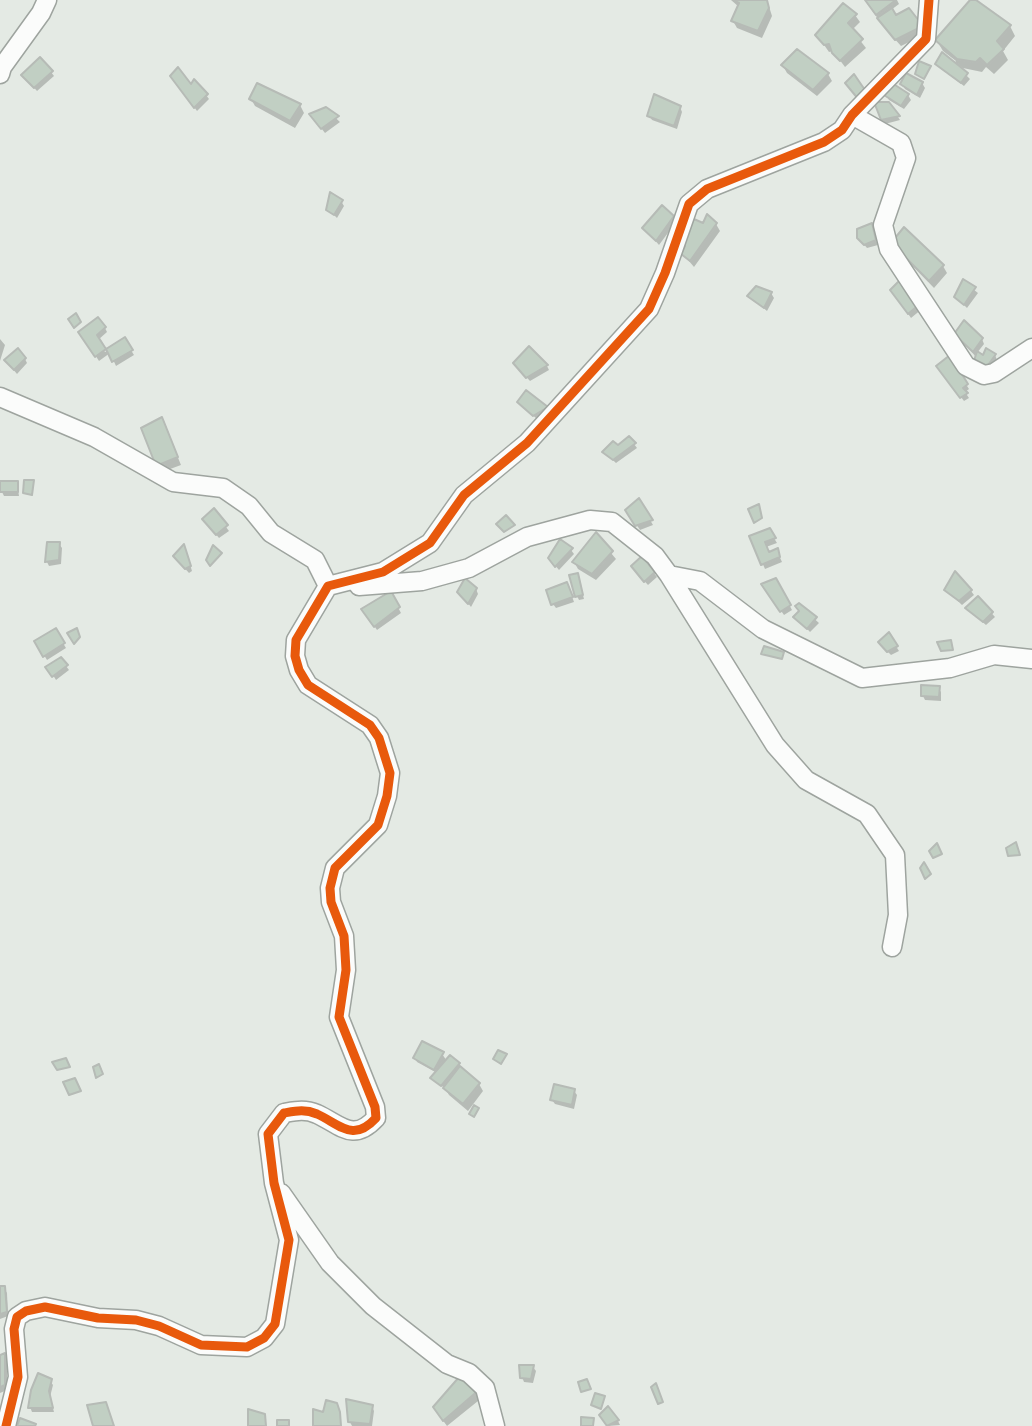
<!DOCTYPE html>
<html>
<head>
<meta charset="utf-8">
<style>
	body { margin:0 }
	canvas { display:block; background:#e4eae4 }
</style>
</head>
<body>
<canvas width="1032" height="1426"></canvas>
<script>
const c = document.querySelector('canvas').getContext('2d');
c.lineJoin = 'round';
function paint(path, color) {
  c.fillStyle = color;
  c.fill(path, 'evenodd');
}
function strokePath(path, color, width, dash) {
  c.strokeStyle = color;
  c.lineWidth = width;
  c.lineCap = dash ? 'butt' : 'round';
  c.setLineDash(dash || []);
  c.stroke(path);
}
paint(new Path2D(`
	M731 0H767L772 16 762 38 737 28 733 21 739 7Z
	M868 0H897L899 4 891 10 896 17 908 10 926 34 901 46 883 26 869 6Z
	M973 0 1010 26 1015 36 1003 51 1008 60 994 74 986 67 982 72 958 67 970 79 964 86 940 68 937 64H954L956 61 943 51 937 41Z
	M855 15 860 22 852 30 866 48 845 67 833 51 829 52 817 35Z
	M783 66 828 74 832 81 817 96 787 73Z
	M51 72 54 76 37 91 23 75Z
	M175 81 206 95 209 99 197 111Z
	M922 83 925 88 920 98 905 89 902 84Z
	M886 95H908L911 100 904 109 889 100Z
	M251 99 300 105 304 113 295 128 255 106Z
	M888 104 898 117 900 120 885 124 882 120Z
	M680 107 682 112 677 129 652 120 649 115Z
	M326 109 340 122 325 133 314 119Z
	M341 201 344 206 337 218 328 209Z
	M673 217 676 222 659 245 644 228Z
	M716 224 720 231 694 267 683 254 685 248 683 243 704 226Z
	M871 225 878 245 867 248 862 242Z
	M897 250 943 266 947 273 934 288Z
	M964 282 978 293 967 308 956 297Z
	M771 293 774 298 767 311 749 296Z
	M895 295 922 309 911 318Z
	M105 328 107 332 98 340 105 352 124 339 134 355 116 366 110 353 99 361 81 333Z
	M956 334 982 339 984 344 977 353 984 357 995 355 997 360 989 372Z
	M0 339 5 345 0 361Z
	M949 358 969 389 965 392 969 398 964 401 941 371Z
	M25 359 27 363 17 374 6 361Z
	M547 366 549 370 530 381 518 368Z
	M526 393 547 408 537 419 522 406Z
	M165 426 181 465 162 472 157 465Z
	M634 444 637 448 616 463 604 452Z
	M17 483 19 496H4L2 492Z
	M639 501 653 525 640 530 627 510Z
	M214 511 229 531 219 538 207 524Z
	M769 530 777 543 766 547 769 553 777 551 782 562 765 569 751 537Z
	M596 535 616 559 596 580 578 569 574 562Z
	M48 544H59L62 548 61 564 49 566 47 562Z
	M571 550 574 554 559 570 553 563Z
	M186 551 192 571 189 573 178 561Z
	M635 571 654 573 657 577 648 585Z
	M579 580 584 599 579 600 577 596Z
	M776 580 792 610 784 615 766 589Z
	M569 588 574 602 556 608 553 604Z
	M476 589 478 594 471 607 459 592Z
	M946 590 971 591 974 595 962 605Z
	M391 594 401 613 377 630 366 614Z
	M978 598 995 617 986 625 967 609Z
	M799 605 819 623 810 632 796 617 800 611Z
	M55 630 66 648 47 660 36 642Z
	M889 635 899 651 891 655 883 647Z
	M66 666 69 670 56 680 48 667Z
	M938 688 941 692V701L925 700 923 696Z
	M442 1054 447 1061 450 1057 459 1065 462 1070 479 1084 483 1091 468 1111 449 1095 445 1088 435 1082 432 1078 437 1073 417 1062 415 1058Z
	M574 1091 577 1095 574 1109 555 1104 552 1100Z
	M0 1288H4L7 1293 8 1316 0 1319Z
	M5 1355 7 1359V1390L0 1393V1357Z
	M533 1367 536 1371 533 1383 524 1382 522 1377Z
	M461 1378 483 1397 447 1426 439 1415Z
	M50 1381 53 1385 50 1397 54 1412H32L30 1407Z
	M372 1407 374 1411 372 1426H352L350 1422Z
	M608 1409 618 1421 620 1425 608 1426 604 1420Z`), '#0003');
const building = new Path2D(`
	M733 0H767L769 8 758 31 731 21 739 3Z
	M865 0H896L876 15Z
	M970 0H976L1011 25 997 41 1004 49 987 65 980 58 976 62 957 59 935 40Z
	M843 3 857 14 848 23 863 39 840 61 832 53 829 44 824 45 815 35Z
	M892 8 896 15 909 8 923 26 895 40 877 18Z
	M797 49 829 73 813 90 781 65Z
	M942 52 968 73 961 83 935 64Z
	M40 57 53 71 34 88 21 75Z
	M919 61 931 66 924 79 915 74Z
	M178 67 191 84 194 79 208 94 194 108 170 76Z
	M906 73 923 82 917 95 900 84Z
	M854 74 867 93 859 100 845 83Z
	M257 83 301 104 290 121 249 99Z
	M892 83 909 94 901 106 884 95Z
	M654 94 681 106 674 126 647 116Z
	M874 102H889L900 116 881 120Z
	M326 107 339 116 321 129 309 114Z
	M330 192 343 200 334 215 326 210Z
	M662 205 674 216 656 241 642 228Z
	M707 214 717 223 690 261 681 254 685 246 681 243 694 219 703 223Z
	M872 223 876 240 864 245 857 238V229Z
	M904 227 944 265 929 281 891 243Z
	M901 279 921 303 908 314 890 290Z
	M963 279 976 287 964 305 954 297Z
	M756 286 772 292 764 308 747 296Z
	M76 313 81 322 74 328 68 319Z
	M98 317 106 327 97 335 106 349 95 357 78 332Z
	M964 320 983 338 973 352 954 334Z
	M125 337 133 350 112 362 106 349Z
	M529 346 548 365 526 378 513 363Z
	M18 348 26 358 14 370 4 360Z
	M986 348 996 354 986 368 974 361 977 351 983 355Z
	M950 355 968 384 963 388 968 393 960 398 936 366Z
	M526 390 548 407 533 416 517 402Z
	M162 417 178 457 156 466 141 428Z
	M629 436 636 443 613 460 602 452 613 441 618 445Z
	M24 480H34L32 495 23 493Z
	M0 481H18V492H0Z
	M639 498 653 520 635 526 625 510Z
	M759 504 762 518 754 523 748 509Z
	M214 508 228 525 216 535 202 519Z
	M506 515 515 525 504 532 496 524Z
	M770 528 776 538 765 542 769 552 778 548 780 557 761 565 749 536Z
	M596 532 613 551 592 574 572 562Z
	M560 539 573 548 555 567 548 558Z
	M47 542H60L59 560 45 562Z
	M184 544 191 566 185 569 173 556Z
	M213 545 222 553 210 566 206 560Z
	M642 556 655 572 644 582 631 566Z
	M955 571 972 590 959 601 944 590Z
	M578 573 583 595 575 597 569 575Z
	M465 578 477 588 468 604 457 592Z
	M776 578 791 605 780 612 761 584Z
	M567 582 573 597 551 605 546 590Z
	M391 591 400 607 374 627 361 609Z
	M978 596 993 612 983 622 965 608Z
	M799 603 817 617 807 629 793 617 799 611 795 606Z
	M56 628 65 643 43 657 34 641Z
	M77 628 80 637 74 644 67 633Z
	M889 632 898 646 887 652 878 642Z
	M951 640 953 650 941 651 937 642Z
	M764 646 784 652 782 659 761 654Z
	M61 657 68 665 52 677 45 667Z
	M921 685 940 686 939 697 921 696Z
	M1016 842 1020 855 1008 856 1006 848Z
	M937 843 942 854 933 858 929 851Z
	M924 862 931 874 925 879 920 868Z
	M422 1041 444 1052 434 1070 413 1058Z
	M498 1050 507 1054 501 1064 493 1059Z
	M450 1055 460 1063 441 1086 430 1078Z
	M66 1058 70 1067 57 1070 52 1062Z
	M99 1064 103 1074 96 1078 93 1067Z
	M460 1066 480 1083 463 1104 443 1088Z
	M75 1078 81 1091 69 1095 63 1082Z
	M554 1084 575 1089 572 1105 550 1100Z
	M474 1105 479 1108 474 1117 469 1114Z
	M0 1286H5L7 1312 0 1314Z
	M5 1353V1385L0 1387V1355Z
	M519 1365H534L531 1379 520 1378Z
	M38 1373 52 1379 49 1391 53 1408H28L31 1390Z
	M460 1376 480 1389 443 1421 433 1407Z
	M587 1379 591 1389 581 1392 578 1382Z
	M656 1383 663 1402 658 1404 651 1387Z
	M595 1393 605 1396 601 1409 591 1405Z
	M346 1399 373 1405 370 1424 348 1422Z
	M326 1400 337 1403 340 1412 341 1426H313V1409L323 1412Z
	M106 1402 114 1426H93L87 1405Z
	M608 1406 619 1420 607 1426 599 1415Z
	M248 1409 265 1414 266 1426H248Z
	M581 1417 594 1418 593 1426H581Z
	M20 1418 36 1424 35 1426H17Z
	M277 1420H289V1426H277Z`);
paint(building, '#c1cfc3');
strokePath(building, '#b6bbb6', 2);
const minor = new Path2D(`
	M0 74 2 67 41 13 47 0
	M852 115 901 143 906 158 883 225 889 249 966 366 984 375 994 373 1032 348
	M0 397 94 437 173 482 223 488 249 506 271 533 315 560 328 586
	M669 575 700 581 763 629 862 678 950 668 994 655 1032 659
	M359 586 422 581 469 568 527 537 590 520 612 522 655 556 669 575 775 745 806 780 867 814 895 855 898 915 892 947
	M281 1193 330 1263 373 1306 447 1364 469 1373 485 1388 495 1426
	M6 1426 18 1377 14 1329 17 1317 26 1311 45 1307 98 1318 136 1320 159 1326 201 1345 247 1347 264 1338 275 1324 289 1240 274 1183 268 1134 284 1113C296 1111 305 1109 317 1114 341 1125 353 1143 376 1118L375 1107 339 1017 346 970 344 936 331 902 330 888 335 868 378 825 387 796 390 773 379 738 370 725 308 685 299 670 295 656 296 640 328 586 383 572 430 543 464 495 527 443 649 309 665 273 689 204 707 189 824 142 842 130 852 115 926 39 929 0`);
strokePath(minor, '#9ea49f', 21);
strokePath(minor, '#fbfcfb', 18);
strokePath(new Path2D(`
	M6 1426 18 1377 14 1329 17 1317 26 1311 45 1307 98 1318 136 1320 159 1326 201 1345 247 1347 264 1338 275 1324 289 1240 274 1183 268 1134 284 1113C296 1111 305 1109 317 1114 341 1125 353 1143 376 1118L375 1107 339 1017 346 970 344 936 331 902 330 888 335 868 378 825 387 796 390 773 379 738 370 725 308 685 299 670 295 656 296 640 328 586 383 572 430 543 464 495 527 443 649 309 665 273 689 204 707 189 824 142 842 130 852 115 926 39 929 0`), '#e8590c', 9);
</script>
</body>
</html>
